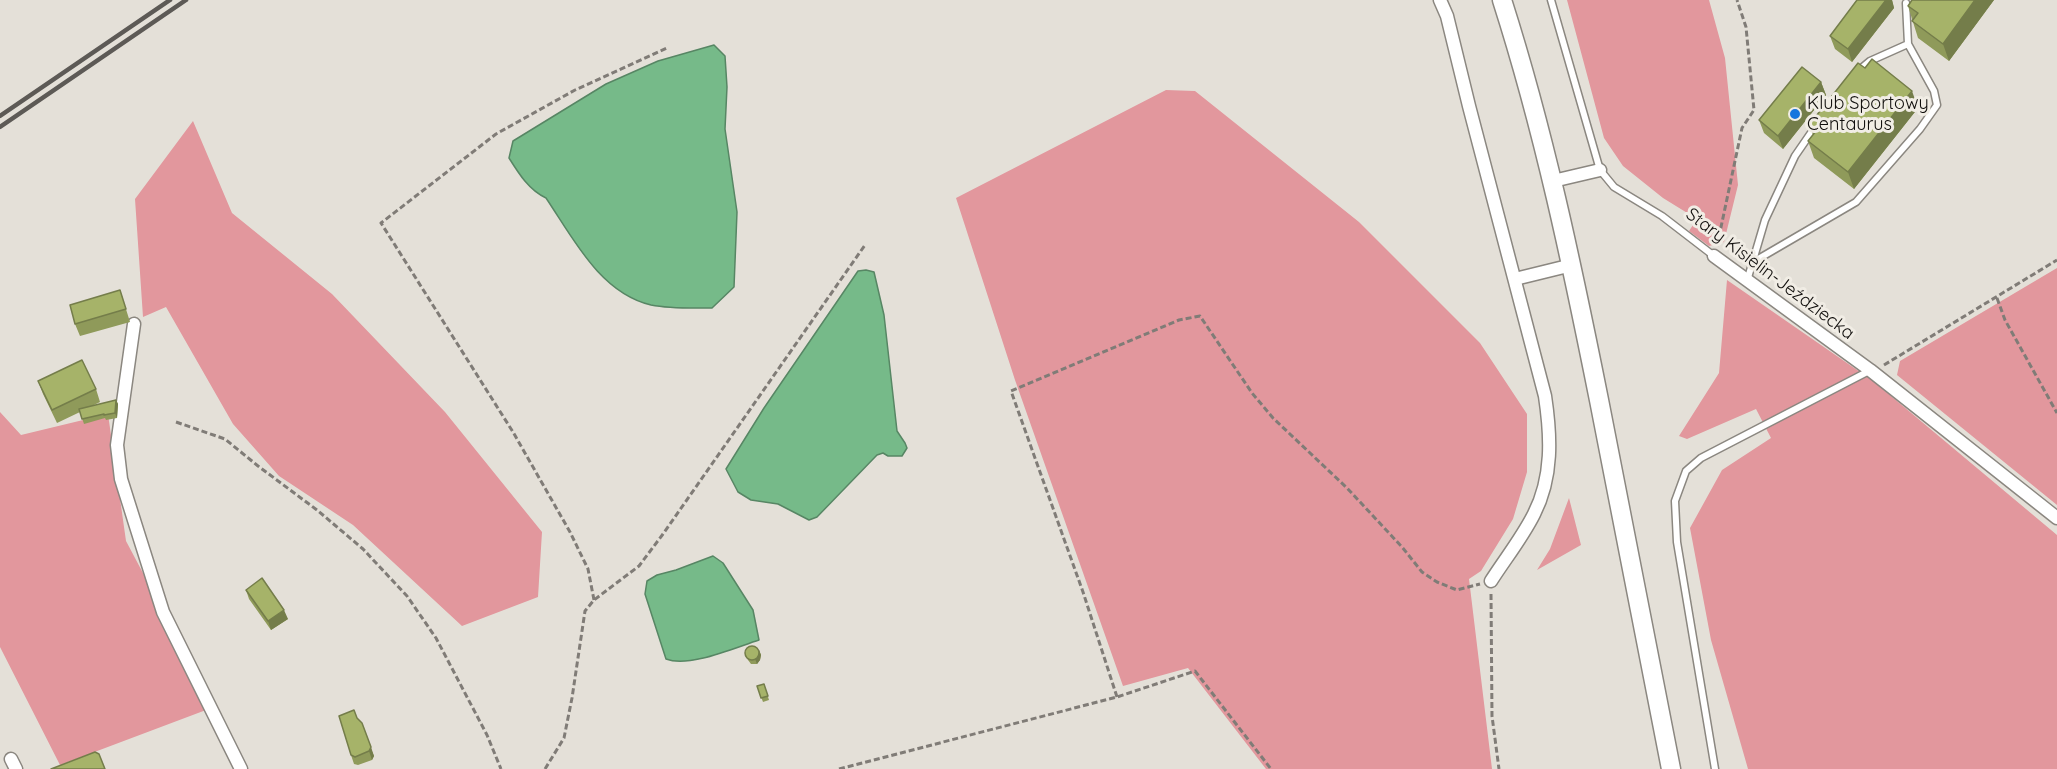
<!DOCTYPE html>
<html>
<head>
<meta charset="utf-8">
<style>
	body { margin:0 }
	canvas { display:block; background:#e4e0d8 }
</style>
</head>
<body>
<canvas width="2057" height="769"></canvas>
<script>
const c = document.querySelector('canvas').getContext('2d');
c.lineJoin = 'round';
function paint(path, color) {
  c.fillStyle = color;
  c.fill(path, 'evenodd');
}
function strokePath(path, color, width, dash) {
  c.strokeStyle = color;
  c.lineWidth = width;
  c.lineCap = dash ? 'butt' : 'round';
  c.setLineDash(dash || []);
  c.stroke(path);
}
function drawText(font, color, halo, rows, align = 'center') {
  c.font = font + ' Quicksand,sans-serif';
  c.lineWidth = 6;
  c.setLineDash([]);
  c.textBaseline = 'middle';
  c.strokeStyle = halo;
  c.fillStyle = color;
  for (const [text, x, y, turn = 0] of rows) {
    c.save();
    c.translate(x, y);
    c.rotate((+turn || 0) * Math.PI / 180);
    c.textAlign = isNaN(turn) ? turn : align;
    if (halo) c.strokeText(text, 0, 0);
    c.fillText(text, 0, 0);
    c.restore();
  }
}
paint(new Path2D(`
	M1567 0H1709L1725 58 1738 185 1724 242 1709 246 1689 231 1697 219 1663 198 1623 166 1604 138Z
	M1166 90 1195 91 1359 222 1480 343 1527 414V472L1513 519 1481 571 1469 579 1492 769H1266L1188 668 1123 686 1015 380 956 198Z
	M193 121 232 213 332 294 445 412 542 532 538 597 462 626 353 525 279 476 233 424 166 307 143 317 135 199Z
	M2057 268V505L1897 375 1900 361Z
	M1727 280 1873 381 2057 535V769H1748L1711 640 1690 528 1722 470 1771 438 1756 409 1687 439 1679 436 1719 373Z
	M0 412 21 435 108 414 126 541 214 707 60 765 0 647Z
	M1569 498 1581 545 1537 570 1550 549Z`), '#e2979d');
const water = new Path2D(`
	M714 45 725 56 727 87 725 129 737 212 734 287 712 308C692 308 671 309 651 305 600 293 573 238 546 198 529 190 519 174 509 158L513 141 606 84 658 61Z
	M866 270 874 272 884 315 897 431 905 443 907 448 902 456H888L883 453 877 455 817 517 809 520 778 504 751 500 738 492 726 469 764 408 858 271Z
	M713 556 723 563 753 610 759 640C734 648 689 668 666 659L645 594 647 581 657 575 676 570Z`);
paint(water, '#76ba89');
strokePath(water, '#578664', 1.5);
const lane = new Path2D(`
	M1551 0 1600 170 1614 187 1662 216 1714 256
	M1858 71 1870 61 1908 44
	M1753 262 1856 202 1920 129 1937 105 1934 91 1908 44 1906 3
	M1747 281 1765 220 1795 156 1815 127
	M1715 769 1677 542 1675 501 1686 471 1701 458 1869 371`);
const street = new Path2D(`
	M1440 0 1447 16 1469 106 1545 396C1551 436 1553 477 1534 514 1522 538 1505 559 1491 581
	M1553 181 1600 170
	M1714 256 1870 370 2057 518
	M1515 279 1572 265
	M134 324 117 445 121 479 163 612 241 769
	M11 759 16 769`);
const secondary = new Path2D(`
	M1502 0C1544 131 1572 265 1599 400 1624 523 1648 646 1671 769`);
strokePath(lane, '#8b8780', 9);
strokePath(street, '#8b8780', 15);
strokePath(secondary, '#8b8780', 21);
strokePath(new Path2D(`
	M1717 246 1742 128 1754 110 1746 27 1737 0
	M1997 298 2005 320 2057 413
	M1884 365 2057 260
	M176 422 225 439 258 466 317 510 363 549 407 596 436 638 487 735 501 769
	M1491 594 1492 716 1499 769
	M594 600 588 569 570 532 513 432 381 223 496 134 575 90 667 48
	M1117 697 1083 592 1011 391 1179 320 1200 316 1252 393 1273 418 1347 488 1402 547 1422 572 1437 582 1457 590 1480 584
	M545 769 564 738 572 698 585 611 594 600 639 566 663 534 865 245
	M839 769 1117 697 1195 671 1271 769`), '#807c77', 3, [6, 3]);
strokePath(lane, '#fff', 6);
strokePath(street, '#fff', 12);
strokePath(secondary, '#fff', 18);
strokePath(new Path2D(`
	M0 116 170 0
	M0 127 186 0`), '#5d5a56', 4.5);
paint(new Path2D(`
	M1857 0H1892L1894 8 1852 62 1835 49 1830 36Z
	M1994 0 1949 61 1918 38 1908 6Z
	M1821 82 1826 95 1783 149 1764 133 1759 120Z
	M1918 108 1854 189 1814 158 1808 141 1813 135 1809 125Z
	M120 290 130 322 80 336 75 324Z
	M38 381 96 389 100 402 92 406 116 400 118 404 117 418 106 420 105 418 84 424 80 412 57 423 43 394Z
	M246 590 288 619 271 630 249 599Z
	M759 650 761 655 760 660 757 664H751L748 660 746 656Z
	M764 684 769 700 763 702 757 686Z
	M357 718 374 756 372 760 358 765 354 764 351 755Z`), '#8f9a5a');
paint(new Path2D(`
	M1886 0H1892L1894 8 1852 62 1848 49Z
	M1975 0H1994L1949 61 1943 44Z
	M1821 82 1826 95 1783 149 1778 136Z
	M1912 91 1918 108 1854 189 1848 172Z
	M116 400 118 404 117 418 115 413Z
	M284 610 288 619 271 630 268 621Z
	M759 650 761 655 760 660 757 664 755 659Z
	M371 747 374 756 372 760 369 751Z`), '#747d4a');
const building = new Path2D(`
	M1857 0H1886L1848 49 1830 36Z
	M1912 0H1975L1943 44 1912 21 1918 13 1908 6Z
	M1872 59 1912 91 1848 172 1808 141 1816 131 1809 125 1858 63 1865 68Z
	M1802 67 1821 82 1778 136 1759 120Z
	M120 290 126 309 75 324 70 305Z
	M82 360 96 389 52 410 38 381Z
	M116 400 115 413 104 415V414L82 419 79 409Z
	M262 578 284 610 268 621 246 590Z
	M745 653a7 7 0 1 1 14 0a7 7 0 1 1-14 0Z
	M764 684 768 696 761 698 757 686Z
	M354 710 357 718 362 723 371 747 369 751 355 757 351 755 339 716Z
	M95 752 99 754 105 769H51Z`);
paint(building, '#a6b369');
strokePath(building, '#747d4a', 1.5);
for (const [x, y, r, color] of [
	[1795,114,6,"#1675de"]
]) {
  const dot = new Path2D();
  dot.arc(x, y, r, 0, 2 * Math.PI);
  c.fillStyle = color;
  c.fill(dot);
  strokePath(dot, '#f1ede5', 2);
}
drawText('18px', '#100e0c', '#f1ede5', [
	["Klub Sportowy",1807,104],
	["Centaurus",1807,125]
], 'left');
drawText('18px', '#100e0c', '#f1ede5', [
	["Stary Kisielin-Jeździecka",1770,274,37]
]);
</script>
</body>
</html>
